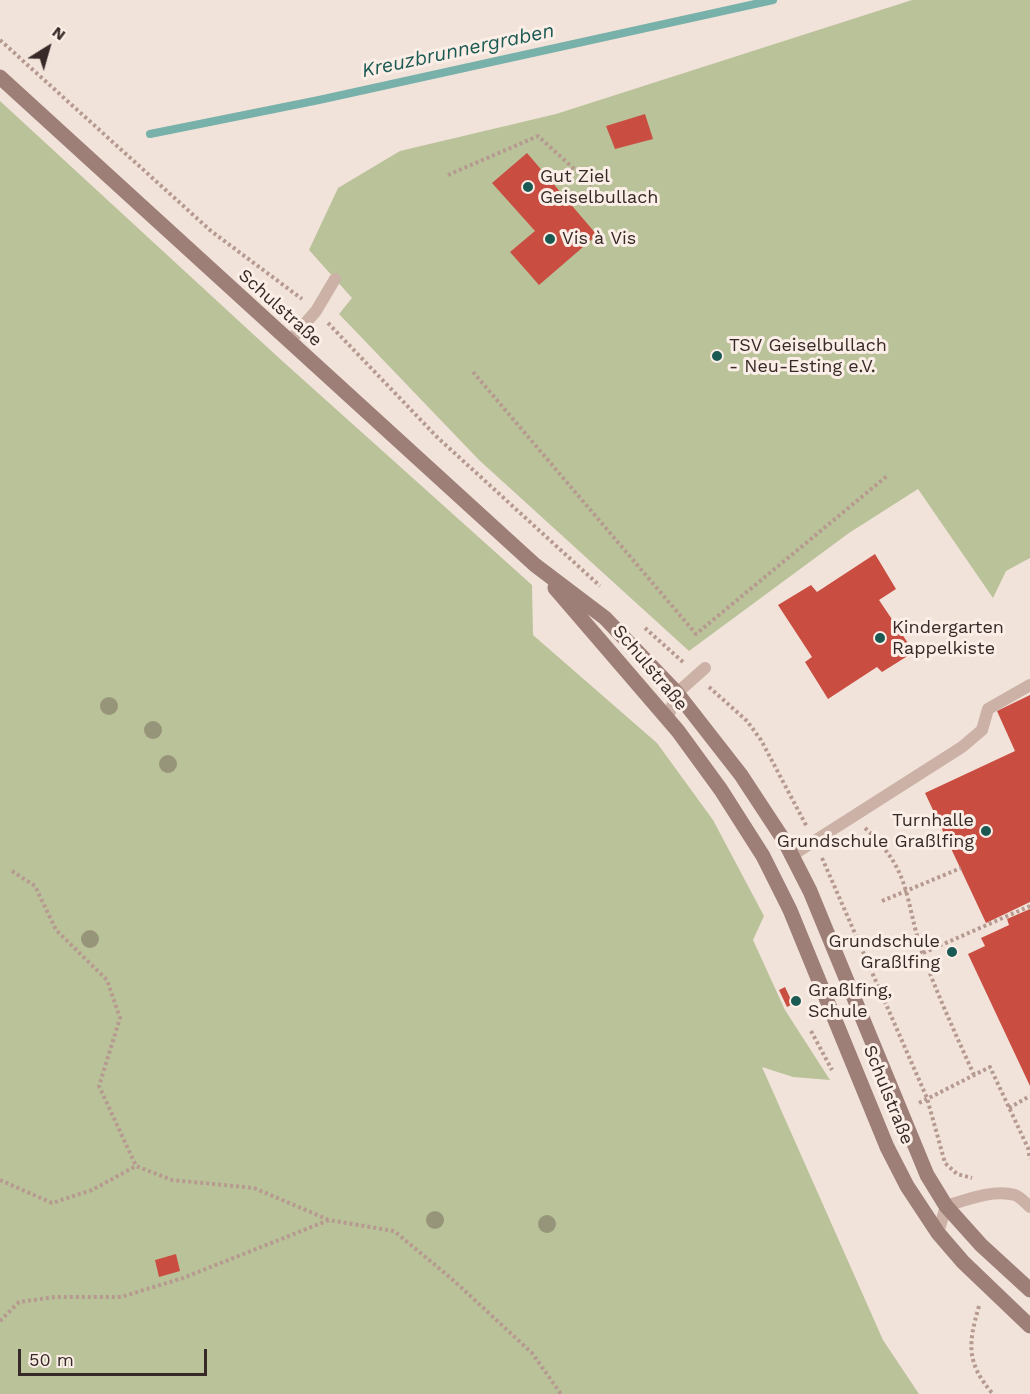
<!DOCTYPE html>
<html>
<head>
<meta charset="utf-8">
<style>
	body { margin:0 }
	#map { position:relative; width:1030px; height:1394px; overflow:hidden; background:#f2e3da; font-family:"Work Sans",sans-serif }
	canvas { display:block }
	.north { position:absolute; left:18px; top:18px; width:60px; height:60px; -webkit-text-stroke:4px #faeee6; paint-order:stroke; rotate:37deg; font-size:16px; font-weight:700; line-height:24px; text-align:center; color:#362927 }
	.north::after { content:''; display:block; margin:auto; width:21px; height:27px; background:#362927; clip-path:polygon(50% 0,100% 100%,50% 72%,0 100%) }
	.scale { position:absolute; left:18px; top:1349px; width:189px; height:27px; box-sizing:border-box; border:3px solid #362927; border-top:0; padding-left:8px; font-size:18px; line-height:21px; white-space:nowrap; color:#362927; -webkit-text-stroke:4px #faeee6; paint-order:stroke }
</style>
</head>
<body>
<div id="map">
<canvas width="1030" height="1394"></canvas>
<div class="north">N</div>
<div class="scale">50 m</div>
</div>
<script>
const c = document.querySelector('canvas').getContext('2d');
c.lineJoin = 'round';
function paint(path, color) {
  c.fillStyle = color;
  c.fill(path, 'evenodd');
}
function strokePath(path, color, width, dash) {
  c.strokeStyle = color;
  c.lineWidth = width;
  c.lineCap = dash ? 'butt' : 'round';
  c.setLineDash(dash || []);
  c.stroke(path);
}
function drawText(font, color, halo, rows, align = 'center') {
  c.font = font + ' "Work Sans",sans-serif';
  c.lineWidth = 6;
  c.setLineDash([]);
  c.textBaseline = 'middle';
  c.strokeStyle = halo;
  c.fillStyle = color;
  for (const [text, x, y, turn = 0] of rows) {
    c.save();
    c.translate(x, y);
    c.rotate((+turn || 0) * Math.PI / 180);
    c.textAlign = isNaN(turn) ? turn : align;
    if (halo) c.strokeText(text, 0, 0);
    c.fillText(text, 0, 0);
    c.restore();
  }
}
paint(new Path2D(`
	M912 0H1030V558L1006 571 993 598 918 489 849 533 689 651 479 460 339 314 352 298 309 250 338 188 400 151 556 114Z
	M0 101 279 358 532 585 533 635 657 743 713 820 764 916 753 940 785 1010 830 1080 793 1077 762 1067 883 1340 919 1394H0Z`), '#bac29a');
strokePath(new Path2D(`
	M150 134 319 100 773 0`), '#78b0aa', 8);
paint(new Path2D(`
	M645 114 653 139 615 149 606 126Z
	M527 153 597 235 539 285 510 252 535 231 492 183Z
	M875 554 896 589 879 600 914 652 882 672 877 667 828 699 805 662 812 657 778 605 811 585 817 592Z
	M1030 695V902L986 923 925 793 1015 751 997 711Z
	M1030 909V1086L968 954 985 946 981 938 1009 925 1007 919Z
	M785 987 793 1004 787 1007 779 990Z
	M176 1254 180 1271 159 1277 155 1260Z`), '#c94d41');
strokePath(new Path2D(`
	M0 40 211 231 302 299
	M448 175 538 136 594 187
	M328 323 437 437 600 586
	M473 372 696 634 887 476
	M645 628 684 663
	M709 687 747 721 761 740 807 827
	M865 828C913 872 904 900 923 955 938 996 956 1035 974 1075
	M822 858 927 1098 945 1163 957 1174 972 1178
	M12 871 35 886 56 930 107 980 120 1018 99 1086 136 1166
	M882 901 961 868
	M923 953 1030 906
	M811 1031 832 1070
	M919 1103 990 1067 1028 1148 1030 1159
	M1009 1108 1030 1096
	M0 1180 52 1203 92 1190 136 1166 172 1180 254 1188 329 1220
	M979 1306C968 1344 966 1363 993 1394
	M0 1321 19 1302 55 1297H121L183 1278 329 1220 394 1231 452 1279 532 1353 561 1394`), '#b69a90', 4, [3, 3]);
strokePath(new Path2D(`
	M289 342 316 311 335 279
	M667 719 677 693 705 668
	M791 856 962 747 982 730 988 709 1030 685
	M938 1233 946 1206C966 1200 993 1189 1015 1195 1020 1197 1026 1203 1030 1207`), '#cbb1a6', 12);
strokePath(new Path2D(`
	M0 77 535 565 605 618 677 693 741 775 785 842 810 891 927 1175 946 1206 981 1245 1030 1290
	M555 588 678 731 721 790 763 856 790 910 887 1147 907 1186 938 1233 963 1262 1030 1326`), '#9e7f77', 15);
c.fillStyle = '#979579';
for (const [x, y] of [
	[109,706],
	[153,730],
	[168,764],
	[90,939],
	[435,1220],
	[547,1224]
]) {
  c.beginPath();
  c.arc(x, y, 9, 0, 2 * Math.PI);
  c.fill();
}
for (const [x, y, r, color] of [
	[528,187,6,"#1b5953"],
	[550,239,6,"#1b5953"],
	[717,356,6,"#1b5953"],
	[880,638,6,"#1b5953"],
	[986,831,6,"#1b5953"],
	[952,952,6,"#1b5953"],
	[796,1001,6,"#1b5953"]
]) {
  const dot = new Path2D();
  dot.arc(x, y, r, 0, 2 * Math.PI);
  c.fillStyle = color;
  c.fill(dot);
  strokePath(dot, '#faeee6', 2);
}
drawText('18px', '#362927', '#faeee6', [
	["Gut Ziel",540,177],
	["Geiselbullach",540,198],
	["Vis à Vis",562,239],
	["TSV Geiselbullach",729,346],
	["- Neu-Esting e.V.",729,367],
	["Kindergarten",892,628],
	["Rappelkiste",892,649],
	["Turnhalle",974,821,"right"],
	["Grundschule Graßlfing",974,842,"right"],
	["Grundschule",940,942,"right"],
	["Graßlfing",940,963,"right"],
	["Graßlfing,",808,991],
	["Schule",808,1012]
], 'left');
drawText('18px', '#362927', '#faeee6', [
	["Schulstraße",280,308,42],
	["Schulstraße",650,668,50],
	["Schulstraße",888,1095,68]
]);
drawText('italic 20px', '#1b5953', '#faeee6', [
	["Kreuzbrunnergraben",458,51,-12]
]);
</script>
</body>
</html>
